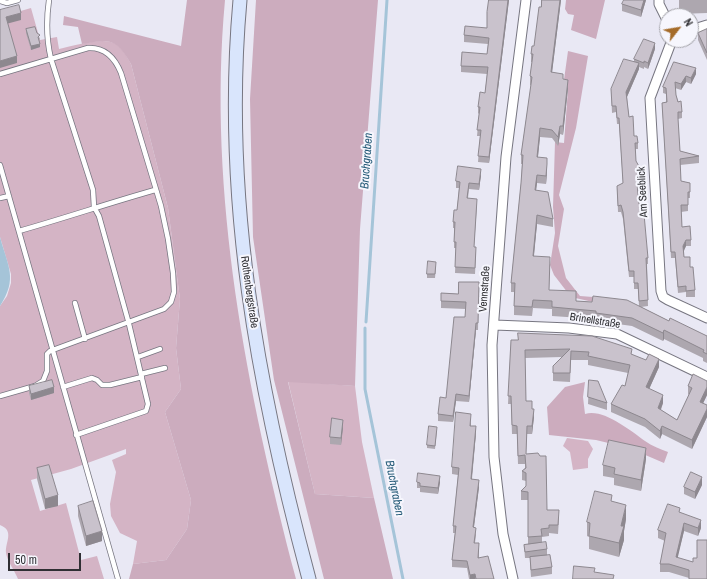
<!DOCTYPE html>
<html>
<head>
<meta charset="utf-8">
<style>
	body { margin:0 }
	#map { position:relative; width:707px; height:579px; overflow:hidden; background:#e9e8f4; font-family:"Archivo Narrow",sans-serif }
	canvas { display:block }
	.north { position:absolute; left:659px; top:8px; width:40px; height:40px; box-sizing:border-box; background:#f6f6fd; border:1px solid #a6a6ac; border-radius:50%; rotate:59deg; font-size:11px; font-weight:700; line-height:16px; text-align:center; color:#2f2f33 }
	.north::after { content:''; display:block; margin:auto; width:14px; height:18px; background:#a56c2a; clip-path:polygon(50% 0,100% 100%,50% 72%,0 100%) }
	.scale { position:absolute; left:8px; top:553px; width:73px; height:18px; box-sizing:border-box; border:2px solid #2f2f33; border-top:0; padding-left:5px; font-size:12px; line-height:14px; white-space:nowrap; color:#2f2f33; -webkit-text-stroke:3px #f6f6fd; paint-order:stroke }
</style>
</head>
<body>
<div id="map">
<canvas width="707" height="579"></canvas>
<div class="north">N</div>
<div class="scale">50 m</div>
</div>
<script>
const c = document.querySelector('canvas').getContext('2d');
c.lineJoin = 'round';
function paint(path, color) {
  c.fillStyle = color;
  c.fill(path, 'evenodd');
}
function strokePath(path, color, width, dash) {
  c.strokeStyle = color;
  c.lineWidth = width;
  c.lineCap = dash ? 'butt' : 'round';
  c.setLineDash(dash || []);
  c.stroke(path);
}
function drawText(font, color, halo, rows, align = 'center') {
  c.font = font + ' "Archivo Narrow",sans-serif';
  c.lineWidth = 4;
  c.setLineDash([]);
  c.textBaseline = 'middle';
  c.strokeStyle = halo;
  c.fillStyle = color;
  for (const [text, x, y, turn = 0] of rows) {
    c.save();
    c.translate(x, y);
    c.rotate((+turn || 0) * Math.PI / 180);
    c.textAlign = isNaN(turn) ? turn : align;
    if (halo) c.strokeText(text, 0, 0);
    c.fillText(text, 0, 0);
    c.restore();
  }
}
paint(new Path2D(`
	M31 8 40 40 57 37 59 49C73 46 104 36 116 44 123 49 127 57 131 64L168 208 180 299 176 348 181 389 165 412 191 500 187 529 166 560 133 564 137 541 120 533 111 516 110 504 116 472 112 460 126 454V449L71 469 31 480 40 511 66 503 81 560 97 556 104 579H18C15 571 7 561 6 553 5 542 15 531 0 525V306L7 296 11 283V274L0 237V17Z
	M288 381 355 386 362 442 374 498 315 494Z
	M567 438 588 441 593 449 588 459V468L573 470 570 452 563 446Z`), '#d4b4c5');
paint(new Path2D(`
	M187 0H225C207 195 247 391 296 579H129L133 564 166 560 187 529 191 500 165 412 181 389 176 348 180 299 168 208 131 64C116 38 110 39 82 44L78 27 63 25 64 16 181 46Z
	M256 0H378L360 229 355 386 288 382 315 494 374 498 393 579H324L274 380 253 237 250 99Z
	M566 0H605L596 39 571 30 574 15 568 14 565 9Z
	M568 51 588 56 576 128 559 195 564 209 558 246 566 278 580 296 593 297V302L571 297 554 275 550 265 555 233 553 207 555 142 564 143 568 89 563 87Z
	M585 382 583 397 585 414C603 408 631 431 645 441 652 446 660 449 668 452L664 463 629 448 596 440 549 435 547 407 565 387Z`), '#ccacbe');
paint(new Path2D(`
	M0 237C8 267 18 278 0 306Z`), '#a5c4d8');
strokePath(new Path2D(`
	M366 322 387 0
	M365 328V389L403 579`), '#a5c4d8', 3);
const service = new Path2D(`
	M49 0C46 21 46 38 51 59L93 190 94 207 99 216 129 324 148 404 146 411 76 435
	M0 1 7 3 18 0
	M0 74 88 48C105 47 115 58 121 73L161 206 168 239 173 273 174 292 171 302 164 309 50 351 47 354V371L43 381 35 386 0 396
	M0 165 118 579
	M0 198 9 196
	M19 231C65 218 109 203 155 190
	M75 303 85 339
	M138 357 160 349
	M141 374 165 368
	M63 387 92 378 97 380 102 385H110L142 377`);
const minor = new Path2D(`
	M659 0V4L667 20
	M691 30 707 25
	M672 40 650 98 661 291 663 297 668 300 707 318
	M495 325 569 328 617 334 707 377
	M513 579 503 534 494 457 492 345 506 157 526 0`);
const secondary = new Path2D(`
	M240 0C222 199 258 388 309 579`);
strokePath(service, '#777681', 6);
strokePath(minor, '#777681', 11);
strokePath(secondary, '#777681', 15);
strokePath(service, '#fff', 4.5);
strokePath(minor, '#fff', 9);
strokePath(secondary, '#d9e5fc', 13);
paint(new Path2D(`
	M489 0H509L489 163 478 162 480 136H477L479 114 478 113V107L485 93 487 74 461 72V66L487 54 488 44 464 42V35L487 28Z
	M542 0H561L552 72 563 79 568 88 563 135 560 134 558 146 552 138 540 137 538 157 547 172 546 184 537 183 536 190 553 219V227L537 224 534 256 550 265 549 290 576 301 639 306 638 289H634V277H629L623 219 621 212H618L617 186 623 183 619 124H617L616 112 612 113 611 89 634 61V59L655 49 648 69 644 67V69L639 67V69L627 97 629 117 634 136 638 143V149H635L636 161 641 183V189H638L639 204 648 258V264H647L648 306 641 307 669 321 707 336V363L703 361V358L664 339 663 341 632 326 596 321V319L552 316V309L533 308 532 316 514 315V292H511V283L521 183 522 164H521V155L531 85H530V76L532 62H531V54L534 46Z
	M646 0 641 17 622 11V4Z
	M679 0H707V13L679 14Z
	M26 29 37 33 40 39 39 40 40 47 31 50 26 33Z
	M707 29V60L698 40V33Z
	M674 62 696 74 691 84 686 82 681 90 675 88 676 95 682 112V118L678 119V122L680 151 699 156V163L680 165 681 181 690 183V198H688V211L681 212 682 227 691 240V246H686L684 251V257L690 267 695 290V297H686V292L678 293 675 258H671L662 103 666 102V94L663 93V87Z
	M481 175 479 190 469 189 468 198 477 205 474 247 476 254 475 274 455 273 456 248H454V228H453V222L457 210 459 188H456V181Z
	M436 266 435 278H427V274Z
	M479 282 478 330H476L469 402 456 401 453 422 438 421V414L446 398 465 317 466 309 441 308V293L458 294Z
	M511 340 632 355 659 367 649 389 663 403 661 410 677 420 689 395 688 394V386L707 395 703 403 707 409V417L692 449 662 434 660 439 645 427 611 412V404L625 386 628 373 588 365V360H571L570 382 553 381V366L562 357 525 358 526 401 532 409 534 417 532 434H527L526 454 547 510 559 518 558 534 549 533V536L542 537V543L547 549V555L552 567V574L531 577 530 564V558H525L524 545 528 544V500H521V491L526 486V481L522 480V471L525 468V464H518L517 434H512L511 404H508Z
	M589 380 607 403V410L588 404Z
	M29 386 54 393 31 400 29 393Z
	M471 421V426L476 433 472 479 479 487 474 527 476 535 475 543 479 550V558L494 579H469L467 568 452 567V560L455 533H453V526L458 475 452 474V467Z
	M343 427 341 445 330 444V437Z
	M437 430 435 449 427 448V445Z
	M646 459 641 491 614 485V478L603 476V465Z
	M37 468 58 506 45 509 37 479Z
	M417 482H440L438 494 420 492V488H417Z
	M702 485 695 499 684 494V487Z
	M612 502 626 519 624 531V540L619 557 589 549V537L587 536V522Z
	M78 506 102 541 86 546 78 516Z
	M680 512 701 528 698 536 684 531 677 558 693 562 697 558 707 540 689 578 669 572H660V564L665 541 658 538V530Z`), '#ada7af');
paint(new Path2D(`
	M508 0H509L489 163V157Z
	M560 0H561L551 81V72Z
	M644 0H646L641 17V10Z
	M21 13V20L6 24V17Z
	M655 43V49L648 69V63Z
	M40 44V47L31 50V46Z
	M17 56V63L0 68V61Z
	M639 63V69L626 99V92Z
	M696 68V74L691 84V78Z
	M686 76V82L681 90V84Z
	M568 80V88L563 135V126Z
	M560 126V134L558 146V137Z
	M540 128V137L537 165V157Z
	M547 164V172L546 184V176Z
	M481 169V175L479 190V184Z
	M537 175V183L535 199V190Z
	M537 215V224L533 264V256Z
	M686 240V246L683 252V246Z
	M476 323V330L469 402V396Z
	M664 330V339L663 341V333Z
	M659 359V367L646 396V387Z
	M54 387V393L31 400V394Z
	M707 387V395L700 410V402Z
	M456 394V401L453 422V416Z
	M663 395V403L658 416V408Z
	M534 409V417L532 434V426Z
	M707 409V417L692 449V440Z
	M343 420V427L341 445V438Z
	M476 426V433L471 486V479Z
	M662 426V434L660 439V431Z
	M646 448V459L641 491V480Z
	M440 476V482L438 494V488Z
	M702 477V485L695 499V492Z
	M479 480V487L473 534V527Z
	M58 495V506L45 509V499Z
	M626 505V519L624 531V540L619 557V543L621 526Z
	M701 520V528L698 536V528Z
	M684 523V531L676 565V557Z
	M102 531V541L86 546V536Z
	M475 574V579H470V575Z`), '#8d888f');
const building = new Path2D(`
	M489 0H508L489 157 478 156 481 130H477L480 107H478L480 92 485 93 488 67 461 66 462 52 487 54 489 38 464 35 465 26 487 28V12Z
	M542 0H560L551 72 563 74V79L568 80 563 126H560L558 137 552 130 540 128 537 157 547 158V164L546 176 537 175 535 190 548 192 553 219 537 215 533 256 550 257 549 290 576 291V301L592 302 593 296 627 300 669 321 670 318 707 336V354L703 352 704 350 664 330 663 333 632 318 596 313V311L552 307V301L533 300 532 307 514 306 515 283H511L521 183 523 155H521L532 77 530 76 533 54H531L532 46H534L539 7H541Z
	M624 0H644L641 10 622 4Z
	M19 5 21 13 6 17 17 56 0 61V10Z
	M35 27 37 33 40 35 38 37 40 44 31 46 26 29Z
	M707 29V53L698 33Z
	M644 39 655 43 648 63 644 61V63L634 59Z
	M624 59 639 63 626 92 629 117 633 116 634 136H637L638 143H635L636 161 640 168 641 183H637L638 194 639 204 643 203 648 258H646L648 300 639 301 638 283H634V271H629L623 212 621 205 618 206 617 186 623 183 619 118H617L616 106H612L611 89Z
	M674 62 696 68 691 78 686 76 681 84 675 82 676 95 678 102 681 101 682 112H678V118L680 151 699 156 680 159 681 181 690 183V192H688V205H681L682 227 690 226 691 240H686L683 246 684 257H690V267H693L695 290 686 291V286L678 287 675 252H671L662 103 667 102 666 88 663 87Z
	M458 166 481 169 479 184 469 183 467 198 477 199 474 247H476L475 268 455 267 456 242H454L455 222H453L454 210H457L460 182 456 181Z
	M428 261 436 262 435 274H427Z
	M459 282H479L478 323H476L469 396 456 394 453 416 438 414 440 397 446 398 454 317H465L466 302 441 301V293L458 294Z
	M518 333 592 336 632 349 631 354 646 360 649 354 659 359 646 387 663 395 658 408 677 420 692 388 688 386 693 374 707 381V387L700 402 707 405V409L692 440 662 426 660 431 645 419 611 404 622 385 625 386 630 365 588 356 589 352 571 351 570 373H553V366L570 349 525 350 526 401H532V409H534L532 426H527L526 454 538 453 540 456H546L547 510H559L558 525H549V528L541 529 542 536 528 537V492L521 491 526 486V473L522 471 526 468 525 455 518 456 517 426 512 425 511 396H508L511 340H518Z
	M52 380 54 387 31 394 29 386Z
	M589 380 598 381 607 403 588 397Z
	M456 412 471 414 470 426H476L471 479 479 480 473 527 476 528 474 543H479L478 558 488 556 494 579H476L475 574 470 575 467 561 452 560 456 526H453L459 468 452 467Z
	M332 418 343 420 341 438 330 437Z
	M429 426 437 427 435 446 427 445Z
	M609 440 646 448 641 480 614 474 615 468 603 465Z
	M49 465 58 495 45 499 37 468Z
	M691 472 702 477 695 492 684 487Z
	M418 473 440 476 438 488 420 486V483L417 482Z
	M595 491 612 495 611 501 626 505 621 526H624L619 543 589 536 590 523 587 522Z
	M93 501 102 531 86 536 78 506Z
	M668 504 680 508 679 512 701 520 698 528 684 523 676 557 693 562V558H697V540H707V579H689V570L669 564H660L666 533 658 530Z
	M546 542 547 549 525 552 524 545Z
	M550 555 552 567 531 570 530 557Z
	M574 566 595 568 594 572 614 575 613 579H573Z`);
paint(building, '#c9c2cc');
strokePath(building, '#8d888f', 1);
drawText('11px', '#2f2f33', '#f6f6fd', [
	["Am Seeblick",643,192,-93],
	["Vennstraße",485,289,-86],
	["Rothenbergstraße",249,292,82],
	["Brinellstraße",595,321,9]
]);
drawText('italic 12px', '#255b78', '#f6f6fd', [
	["Bruchgraben",367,161,-86],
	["Bruchgraben",394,488,79]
]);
</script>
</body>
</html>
